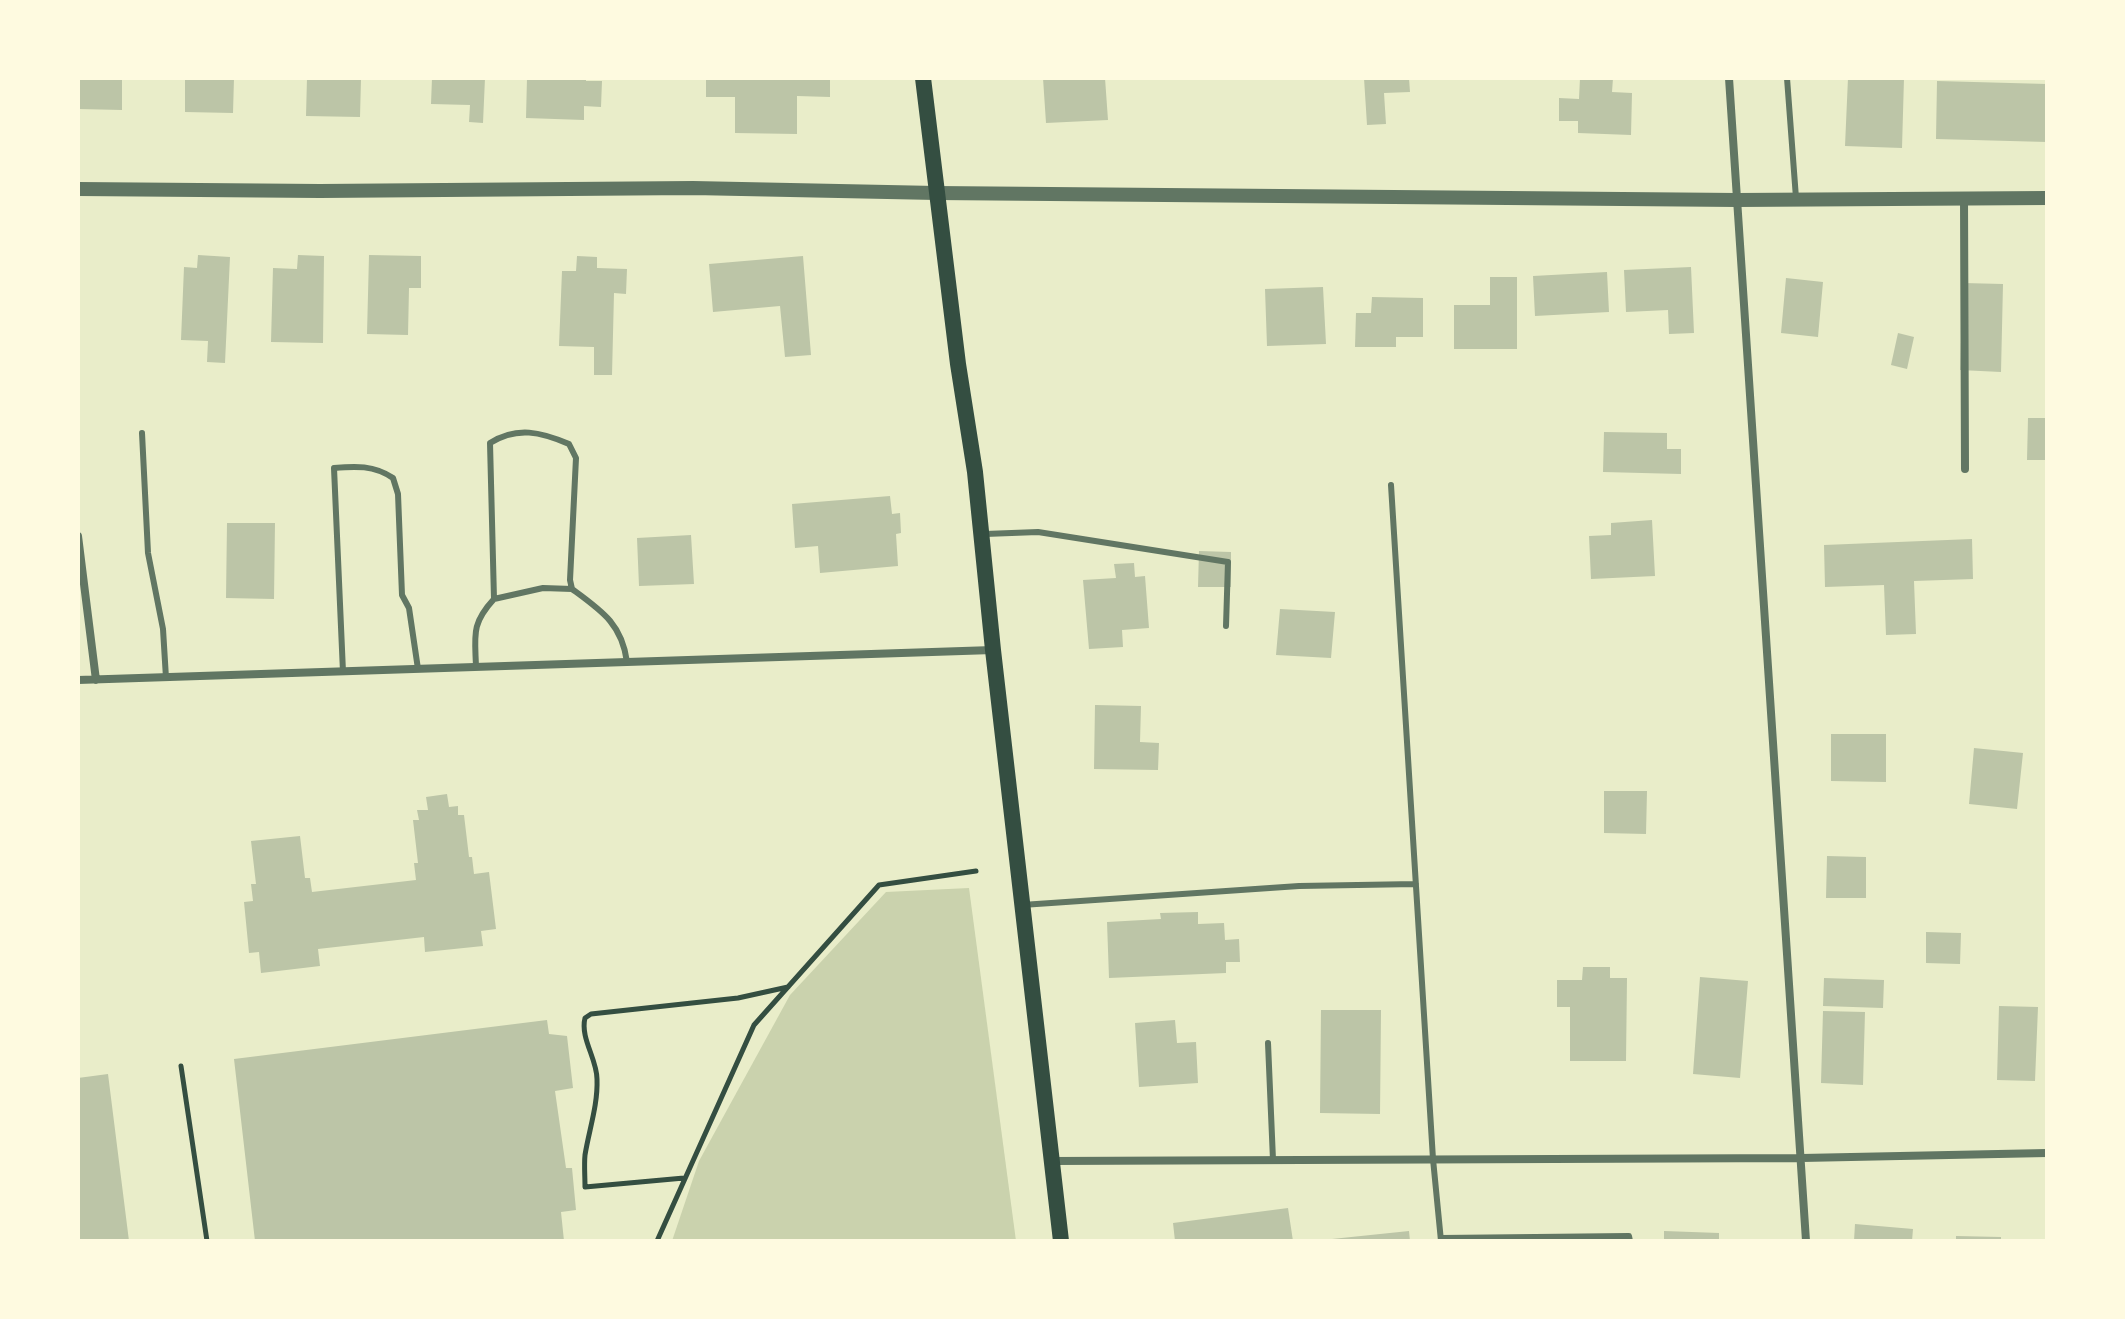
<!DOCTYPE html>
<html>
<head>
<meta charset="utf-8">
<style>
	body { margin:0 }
	#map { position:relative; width:2125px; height:1319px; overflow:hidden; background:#e9edc9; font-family:Lato,sans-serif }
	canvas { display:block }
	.frame { position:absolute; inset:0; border:80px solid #fefae0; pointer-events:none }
</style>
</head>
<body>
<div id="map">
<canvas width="2125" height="1319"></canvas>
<div class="frame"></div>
</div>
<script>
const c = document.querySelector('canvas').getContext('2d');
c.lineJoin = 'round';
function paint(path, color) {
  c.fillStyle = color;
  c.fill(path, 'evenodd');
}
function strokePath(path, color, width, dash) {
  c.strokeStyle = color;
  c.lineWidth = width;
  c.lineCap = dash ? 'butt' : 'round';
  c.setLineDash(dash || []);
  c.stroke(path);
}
paint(new Path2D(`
	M969 888 1016 1241H672L699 1161 790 995 886 892Z`), '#cad2ad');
paint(new Path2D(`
	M78 78H122V110L78 109Z
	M185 78H234L233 113 185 112Z
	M307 78 361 79 360 117 306 116Z
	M432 78H485L483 123 469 122 470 105 431 104Z
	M527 78H586V81H602L601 107 584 106V120L526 118Z
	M706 78H830V97L797 96V134L735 133V97H706Z
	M1043 78H1105L1108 120 1046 123Z
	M1364 78H1409L1410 92 1384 93 1386 124 1367 125Z
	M1580 78H1613L1612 92 1632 93 1631 135 1578 133V121H1559V98L1579 99Z
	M1848 78H1904L1902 148 1845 146Z
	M1937 81 2047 84V142L1936 139Z
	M198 255 230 257 225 363 207 362 208 341 181 340 184 267 197 268Z
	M298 255 324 256 323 343 271 342 273 268 297 269Z
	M369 255 421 256V288H409L408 335 367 334Z
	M577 256 597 257V268L627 269 626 294 614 293 612 375H594V347L559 346 562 271H576Z
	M803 256 811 355 785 357 780 306 713 312 709 264Z
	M1691 267 1694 333 1669 334 1668 310 1626 312 1624 270Z
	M1607 272 1609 312 1535 316 1533 276Z
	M1490 277H1517V349H1454V305H1490Z
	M1786 278 1823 282 1818 337 1781 333Z
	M1963 283 2003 284 2001 372 1960 370Z
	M1323 287 1326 344 1267 346 1265 289Z
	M1372 297 1423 298V337H1396V347H1355L1356 313H1371Z
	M1898 333 1914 337 1907 369 1891 365Z
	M2028 418H2047V460H2027Z
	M1604 432 1667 433V449H1681V474L1603 472Z
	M890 496 892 514 900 513 901 533 896 534 898 566 820 573 818 546 795 548 792 504Z
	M1652 520 1655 576 1591 579 1589 536 1611 535V523Z
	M227 523H275L274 599 226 598Z
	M691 535 694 584 639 586 637 538Z
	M1972 539 1973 579 1914 581 1916 634 1886 635 1884 585 1825 587 1824 545Z
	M1199 551 1231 552V587H1198Z
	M1134 563 1135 577 1145 576 1149 628 1122 630 1123 647 1089 649 1083 580 1116 578 1114 564Z
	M1280 609 1335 612 1331 658 1276 655Z
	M1095 705 1141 706 1140 742 1159 743 1158 770 1094 769Z
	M1831 734H1886V782L1831 781Z
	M1974 748 2023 753 2017 809 1969 804Z
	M1604 791H1647L1646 834 1604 833Z
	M447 794 449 807 458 806V815H464L469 857H472L474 874 489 872 496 929 481 931 483 946 425 952 424 937 318 949 320 966 261 973 259 952 249 953 244 902 253 901 251 884H256L251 841 300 836 305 878H310L312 892 416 880 414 863H418L413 820H419L417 810H428L426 797Z
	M1827 856 1866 857V898H1826Z
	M1198 912V924L1224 923 1225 940 1239 939 1240 962H1226V973L1109 978 1107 922 1161 919 1160 913Z
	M1926 932 1961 933 1960 964 1926 963Z
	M1583 967H1610V978H1627L1626 1061H1570V1007H1557V980H1582Z
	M1700 977 1748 981 1740 1078 1693 1074Z
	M1824 978 1884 980 1883 1008 1823 1006Z
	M1999 1006 2038 1007 2035 1081 1997 1080Z
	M1321 1010H1381L1380 1114 1320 1113Z
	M1823 1011 1865 1012 1863 1085 1821 1083Z
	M547 1020 549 1034 567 1036 573 1088 555 1091 566 1168H572L576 1210 561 1212 564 1241H255L234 1059Z
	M1175 1020 1177 1043 1196 1042 1198 1083 1139 1087 1135 1023Z
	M108 1074 129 1241H78V1078Z
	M1288 1208 1293 1241H1175L1173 1223Z
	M1855 1224 1913 1229 1912 1241H1854Z
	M1409 1231 1410 1241H1332V1239Z
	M1664 1231 1719 1233V1241H1664Z
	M1956 1236 2001 1237V1241H1956Z`), '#bcc5a7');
strokePath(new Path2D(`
	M181 1066 207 1241
	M684 1178 585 1187C585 1176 584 1165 585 1155 589 1130 598 1105 597 1079 597 1059 580 1038 585 1018L591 1014 738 998 788 987
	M657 1241 754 1025 879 885 976 871`), '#344e41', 5);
strokePath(new Path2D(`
	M1787 78 1796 198
	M142 433 148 553 163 629 166 678
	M1391 485 1433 1159 1441 1241
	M985 534 1038 532 1228 562 1226 626
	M494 599 543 588 572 589
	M476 667C475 635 471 624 494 599L490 443C517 426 541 432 569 444L576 458 570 580 572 589C602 611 622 624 627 662
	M343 672 334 468C355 466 374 465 393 478L398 494 402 595 409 608 418 669
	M1022 905 1299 886 1416 884
	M1268 1043 1273 1160
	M1441 1238 1629 1236 1630 1241`), '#617663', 6);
strokePath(new Path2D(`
	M1729 78 1806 1241
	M1964 198 1965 469
	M78 536 96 680
	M78 680 993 650
	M1052 1161 1802 1158 2047 1153`), '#617663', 8);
strokePath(new Path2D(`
	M78 189 320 191 693 188 936 193 1737 200 2047 198`), '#617663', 14);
strokePath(new Path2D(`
	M923 78 958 364 975 472 993 650 1061 1241`), '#344e41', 16);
</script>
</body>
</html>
